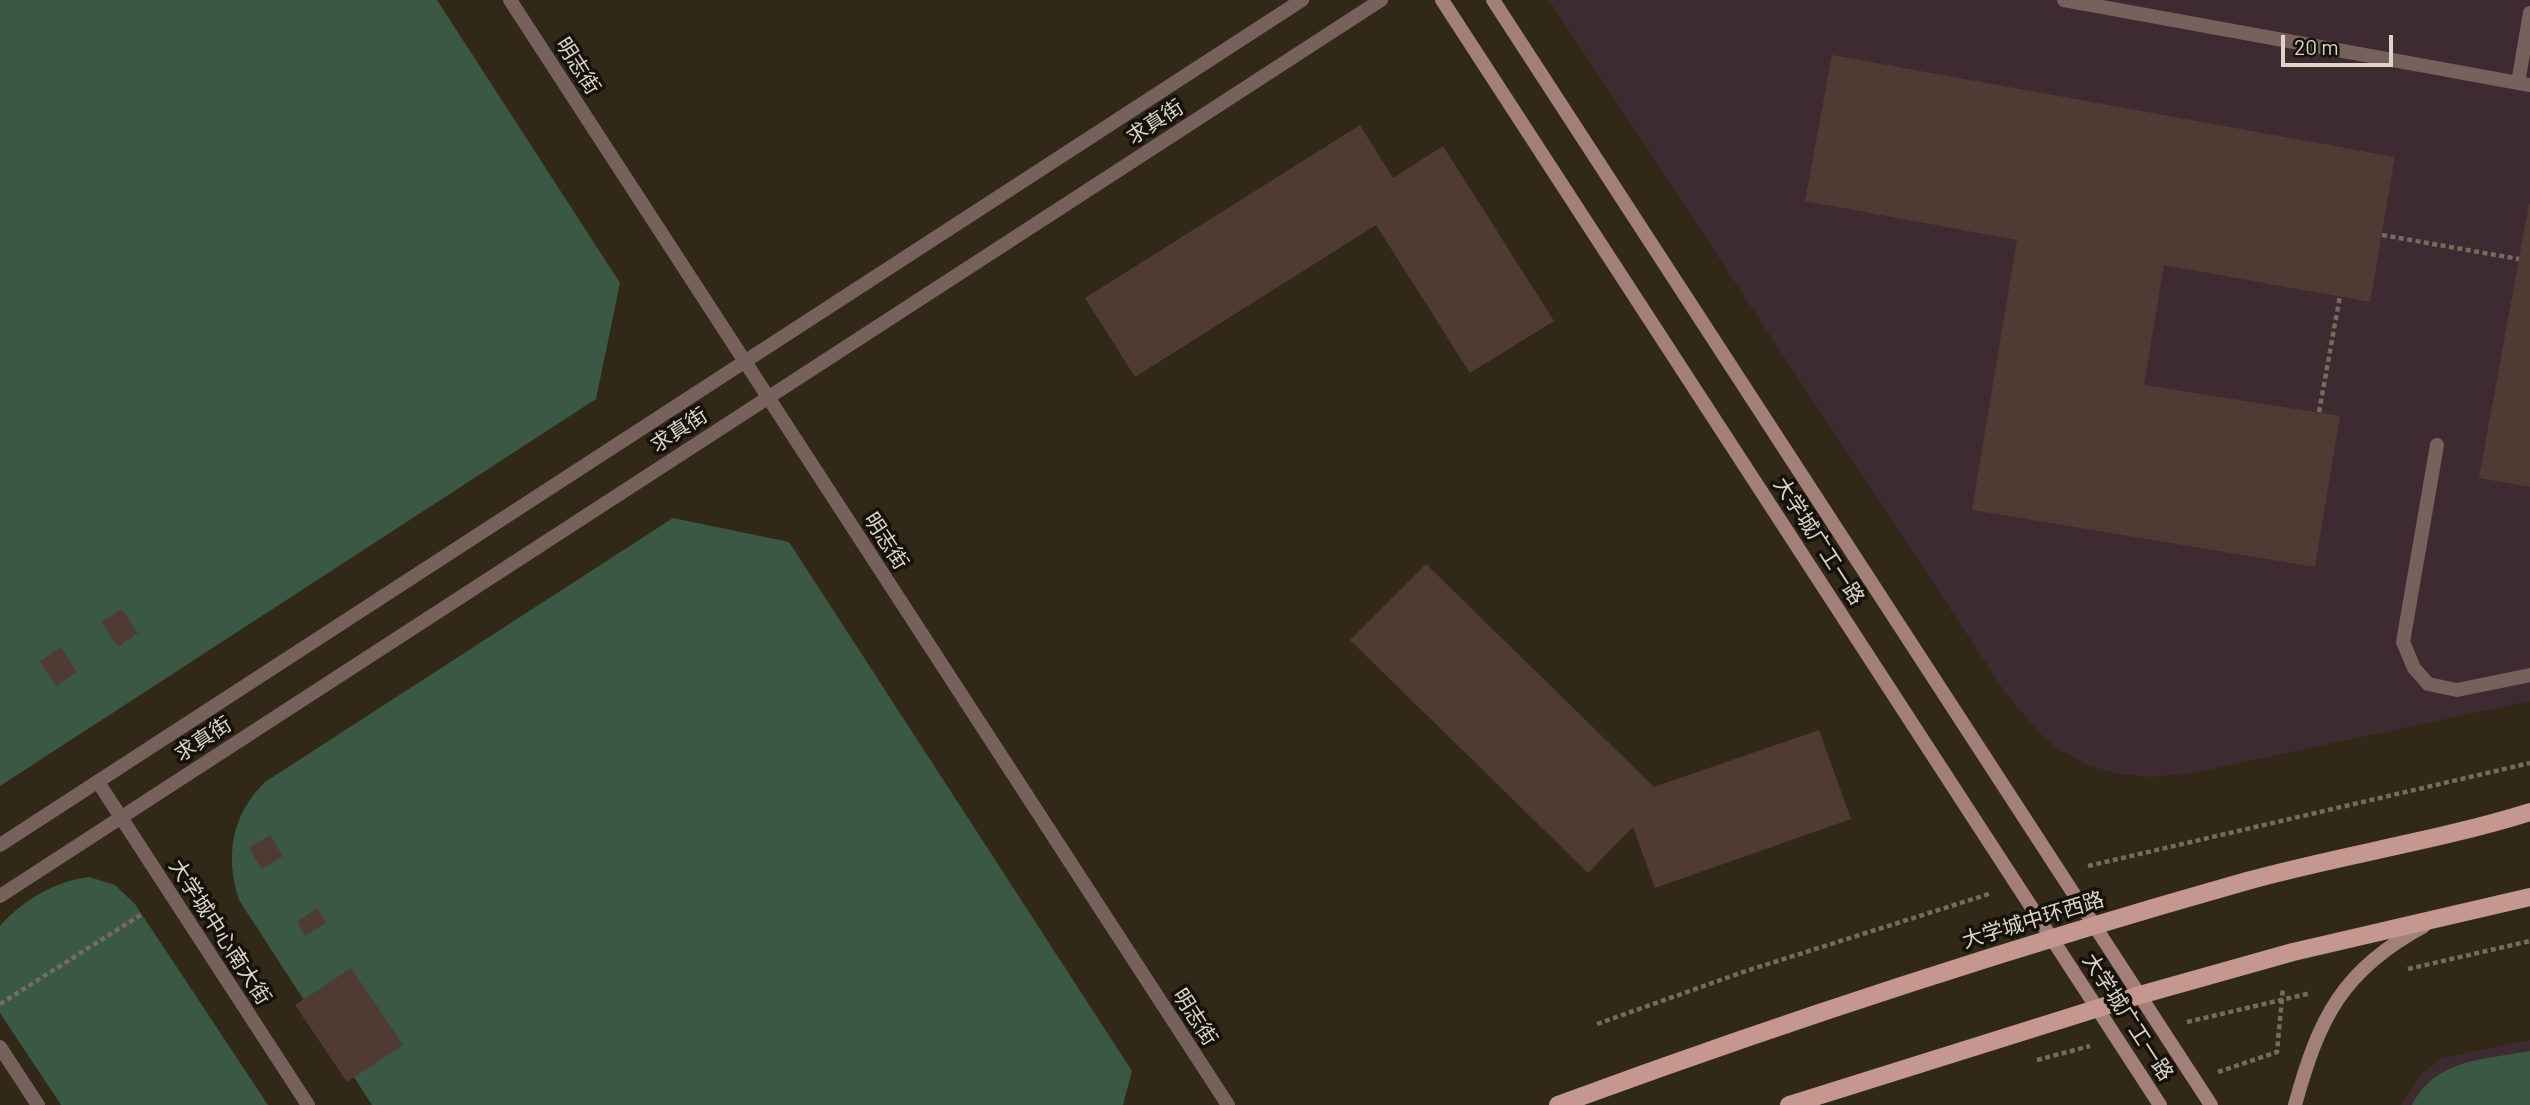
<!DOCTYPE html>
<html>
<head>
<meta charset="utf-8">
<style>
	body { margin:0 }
	#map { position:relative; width:2530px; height:1105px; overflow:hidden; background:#322818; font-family:Barlow,sans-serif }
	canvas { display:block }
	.scale { position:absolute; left:2281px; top:35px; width:112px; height:32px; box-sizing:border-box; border:4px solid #dad4c9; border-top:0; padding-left:9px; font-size:21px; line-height:24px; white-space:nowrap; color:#dad4c9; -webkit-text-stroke:5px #16120b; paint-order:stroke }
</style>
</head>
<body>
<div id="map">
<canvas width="2530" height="1105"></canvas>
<div class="scale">20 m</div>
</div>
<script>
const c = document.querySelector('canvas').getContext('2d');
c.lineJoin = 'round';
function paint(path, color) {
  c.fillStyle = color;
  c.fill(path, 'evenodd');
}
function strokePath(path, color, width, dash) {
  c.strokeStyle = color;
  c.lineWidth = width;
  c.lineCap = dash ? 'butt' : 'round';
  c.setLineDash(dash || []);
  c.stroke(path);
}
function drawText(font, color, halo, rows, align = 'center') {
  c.font = font + ' Barlow,"Noto Sans SC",sans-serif';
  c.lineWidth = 7;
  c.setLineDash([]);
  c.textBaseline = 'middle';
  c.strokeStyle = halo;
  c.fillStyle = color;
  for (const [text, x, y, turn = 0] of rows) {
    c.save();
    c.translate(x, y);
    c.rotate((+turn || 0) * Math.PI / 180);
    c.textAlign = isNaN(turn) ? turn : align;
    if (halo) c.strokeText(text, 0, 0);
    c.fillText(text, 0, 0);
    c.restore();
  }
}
paint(new Path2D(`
	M1549 0H2530V701L2193 773 2151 777 2120 774 2090 766 2060 750 2046 740 2007 695Z
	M2530 1040V1105H2401L2420 1075 2442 1058Z`), '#3e2b31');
paint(new Path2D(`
	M0 0H437L620 283 596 399 0 786Z
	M673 518 789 542 1132 1071 1123 1105H372L239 900C225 857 231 815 265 782Z
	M89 877 115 885 135 904 268 1105H61L0 1013V926C23 900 55 881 89 877Z
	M2530 1051V1105H2412C2437 1058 2483 1060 2530 1051Z`), '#3b5844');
paint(new Path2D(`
	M1832 55 2395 157 2370 302 2164 265 2144 385 2340 416 2315 567 1972 510 2017 240 1805 201Z
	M1360 125 1393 178 1443 146 1554 321 1470 373 1376 225 1135 377 1085 298Z
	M2529 204H2530V487L2479 478Z
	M1426 564 1654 787 1819 730 1851 819 1655 888 1633 827 1588 873 1350 640Z
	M122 609 138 633 118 647 101 622Z
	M61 647 77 672 56 686 40 661Z
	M270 835 283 856 262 869 249 848Z
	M317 908 326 923 305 936 297 922Z
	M351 968 403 1045 347 1082 295 1005Z`), '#4f3b34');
strokePath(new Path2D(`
	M2382 235 2519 259
	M2319 412 2340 296
	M2088 866 2530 763
	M2408 969 2530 941
	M0 1004 142 914
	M2187 1022 2311 993
	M1597 1024 1746 971 1992 893
	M2037 1060 2090 1046
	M2218 1072 2277 1052 2283 987`), '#746c5e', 4.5, [5, 3.5]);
strokePath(new Path2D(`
	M2064 0 2530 85
	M2518 83 2530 13
	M2437 445 2403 642 2414 668 2428 684 2457 690 2530 675`), '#77615d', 14);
strokePath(new Path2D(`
	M510 0 1228 1105
	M98 782 308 1105
	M0 845 1302 0
	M0 896 1381 0
	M0 1047 38 1105`), '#77615d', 14);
strokePath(new Path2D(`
	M1442 0 2160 1105
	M1493 0 2211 1105
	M2295 1105C2319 1018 2342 970 2424 926`), '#a27f79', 14);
strokePath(new Path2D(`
	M1558 1105C1786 1021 2013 947 2247 881 2341 855 2437 841 2530 812
	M1789 1105 2140 995 2293 952 2530 897`), '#c4978f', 18);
drawText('21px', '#dad4c9', '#16120b', [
	["明志街",578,66,57],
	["求真街",1155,122,-33],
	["求真街",679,430,-33],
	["明志街",886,541,57],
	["大学城广工一路",1819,541,57],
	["求真街",203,739,-33],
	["大学城中环西路",2033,920,-17],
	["大学城中心南大街",220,932,57],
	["明志街",1195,1017,57],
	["大学城广工一路",2128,1017,57]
]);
</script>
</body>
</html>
